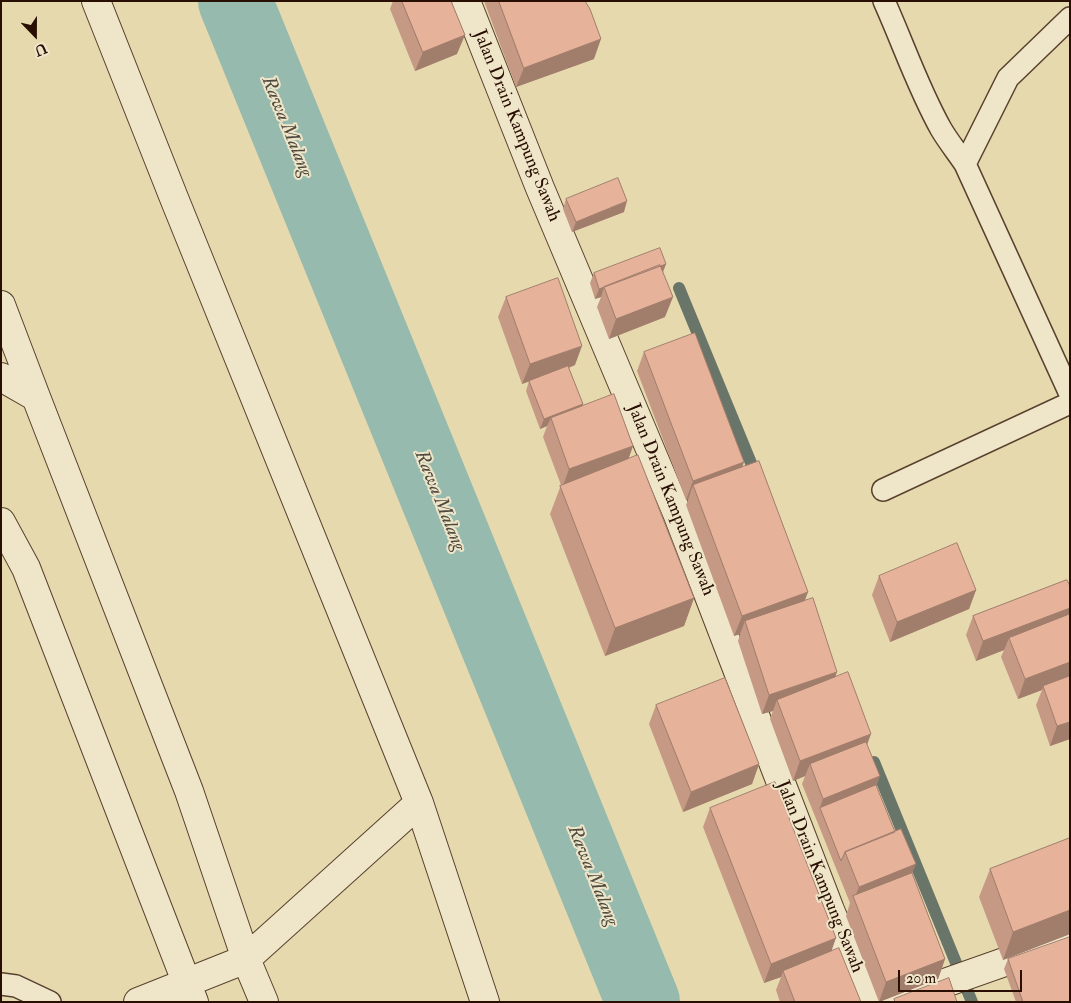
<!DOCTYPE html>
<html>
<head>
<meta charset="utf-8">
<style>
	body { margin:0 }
	#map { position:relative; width:1071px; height:1003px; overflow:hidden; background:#e6d9ae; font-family:"IM FELL Double Pica",serif }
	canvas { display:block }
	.frame { position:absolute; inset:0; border:2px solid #290e02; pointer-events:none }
	.north { position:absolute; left:10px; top:10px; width:50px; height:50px; -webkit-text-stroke:4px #efe6ca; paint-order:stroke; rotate:158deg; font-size:14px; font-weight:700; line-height:20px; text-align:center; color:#290e02 }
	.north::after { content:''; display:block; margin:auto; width:18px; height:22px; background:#290e02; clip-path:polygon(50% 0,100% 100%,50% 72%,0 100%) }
	.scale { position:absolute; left:898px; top:970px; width:124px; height:22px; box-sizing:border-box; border:2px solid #290e02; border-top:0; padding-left:6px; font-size:15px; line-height:18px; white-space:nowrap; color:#290e02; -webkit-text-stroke:4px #efe6ca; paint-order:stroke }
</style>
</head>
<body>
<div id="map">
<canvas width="1071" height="1003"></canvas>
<div class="frame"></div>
<div class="north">U</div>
<div class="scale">20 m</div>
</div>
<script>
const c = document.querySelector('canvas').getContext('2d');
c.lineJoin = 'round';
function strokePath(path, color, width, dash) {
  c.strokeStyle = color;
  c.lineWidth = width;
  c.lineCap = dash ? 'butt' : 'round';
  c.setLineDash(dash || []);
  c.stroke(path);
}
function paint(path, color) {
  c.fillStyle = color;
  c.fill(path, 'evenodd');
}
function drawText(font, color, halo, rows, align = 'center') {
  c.font = font + ' "IM FELL Double Pica",serif';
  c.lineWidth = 4;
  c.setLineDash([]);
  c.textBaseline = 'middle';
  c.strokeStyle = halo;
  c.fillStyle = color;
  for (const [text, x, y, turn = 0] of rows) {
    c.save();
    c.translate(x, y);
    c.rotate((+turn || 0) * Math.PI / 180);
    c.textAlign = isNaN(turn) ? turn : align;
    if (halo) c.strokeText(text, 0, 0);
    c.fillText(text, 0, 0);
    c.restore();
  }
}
strokePath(new Path2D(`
	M679 288 758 480
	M874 762 972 1002`), '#6a7569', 12);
strokePath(new Path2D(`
	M235 1 643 1002`), '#96baad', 74);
const service = new Path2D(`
	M884 1C903 43 918 88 941 129 948 141 957 152 965 164
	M1070 18 1008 78 965 164 1070 394
	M883 490 1070 403
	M1 984 16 986 50 1002`);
const minor = new Path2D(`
	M96 1 174 198 419 803 485 1002
	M466 1 540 188 677 513 830 910 869 1002
	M1 305 36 397 189 791 246 959 264 1002
	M1 377 36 397
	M1 522 26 568 194 1002
	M138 1002 246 959 419 803
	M891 1002 1013 959 1070 940`);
strokePath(service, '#58412d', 24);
strokePath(minor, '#58412d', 30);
strokePath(service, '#efe6ca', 21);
strokePath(minor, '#efe6ca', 28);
paint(new Path2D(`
	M393 1H451L457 54 415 71 390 9Z
	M484 1H585L594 59 516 87Z
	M566 199 624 212 572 232 563 209Z
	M666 264 663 272 665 317 609 339 597 307 601 297 595 299 590 283 594 273Z
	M506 297 575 365 569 368 583 404 582 406 633 446 628 459 694 598 684 626 605 656 550 514 561 485 543 437 547 426 540 429 526 391 529 381 522 384 498 317Z
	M644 352 742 467 804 601 835 677 867 744 876 785 912 874 945 959 938 979 879 1002 846 916 850 903 802 784 805 776 793 781 770 719 773 711 762 714 738 641 740 634 734 636 686 505 688 500H686L637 371Z
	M879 576 976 590 969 609 890 642 872 595Z
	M1067 580 1070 739 1050 746 1036 705 1042 690 1018 699 1001 657 1004 650 976 661 966 635 973 616Z
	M656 705 759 764 752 784 683 812 649 724Z
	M710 808 831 951 861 1002H780L776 990 781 977 764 983 703 827Z
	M1070 838V934L1003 960 979 897 990 869Z
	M1008 959 1070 1002H1016L1004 969Z`), '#c69984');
paint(new Path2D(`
	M465 35 457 54 415 71 423 52Z
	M601 39 594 59 516 87 524 68Z
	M627 201 624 212 572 232 576 222Z
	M666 264 662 274 604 287 601 297 595 299 599 289Z
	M673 297 665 317 609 339 616 319Z
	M582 346 575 365 522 384 530 364Z
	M583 404 579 414 551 418 547 426 540 429 544 419Z
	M633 446 626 466 562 489 569 469Z
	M744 462 737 482 693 485 688 500H686L693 481Z
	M976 590 969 609 890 642 897 622Z
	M808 592 801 611 745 621 740 634 734 636 742 616Z
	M694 598 684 626 605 656 615 628Z
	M1070 608V624L1009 638 1004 650 976 661 983 641Z
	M1070 662V679L1043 686 1042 690 1018 699 1025 679Z
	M837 672 830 692 777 700 773 711 762 714 769 695Z
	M1070 722V739L1050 746 1057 726Z
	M871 734 864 753 810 764 805 776 793 781 800 761Z
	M759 764 752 784 683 812 691 792Z
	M880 776 873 796 820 808 823 799Z
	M916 864 908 884 854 899 859 887Z
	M1070 910V934L1003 960 1013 932Z
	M836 938 829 958 783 971 781 977 764 983 771 964Z
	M945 959 938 979 879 1002 886 982Z`), '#a17d6c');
const building = new Path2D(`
	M402 1H451L465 35 423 52Z
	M499 1H585L590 9 601 39 524 68Z
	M618 178 627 201 576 222 566 199Z
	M660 248 666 264 599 289 594 273Z
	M660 265 673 297 616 319 604 287Z
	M558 278 582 346 530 364 506 297Z
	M695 333 744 462 693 481 644 352Z
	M568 366 583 404 544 419 529 381Z
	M614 394 633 446 569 469 551 418Z
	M638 455 694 598 615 628 560 486Z
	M759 461 808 592 742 616 693 485Z
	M957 543 976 590 897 622 879 576Z
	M1067 580 1070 586V608L983 641 973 616Z
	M813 598 837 672 769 695 745 621Z
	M1070 614V662L1025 679 1009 638Z
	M848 672 871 734 800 761 777 700Z
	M1070 676V722L1057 726 1043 686Z
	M725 678 759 764 691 792 656 705Z
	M866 742 880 776 823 799 810 764Z
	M775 782 836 938 771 964 710 808Z
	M876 785 895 832 845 852 841 861 820 808Z
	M901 829 916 864 859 887 845 852Z
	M1070 838V910L1013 932 990 869Z
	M912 873 945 959 886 982 853 896Z
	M1070 937V1002H1023L1008 959Z
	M839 948 861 1002H795L783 971Z
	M949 978 957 1002H895L894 999Z`);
paint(building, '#e6b29a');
strokePath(building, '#a17d6c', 1);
drawText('18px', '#290e02', '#efe6ca', [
	["Jalan Drain Kampung Sawah",516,126,68],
	["Jalan Drain Kampung Sawah",670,500,68],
	["Jalan Drain Kampung Sawah",819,877,68]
]);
drawText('italic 19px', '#4f4a3e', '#efe6ca', [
	["Rawa Malang",286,127,68],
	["Rawa Malang",439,501,68],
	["Rawa Malang",592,876,68]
]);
</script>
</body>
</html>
